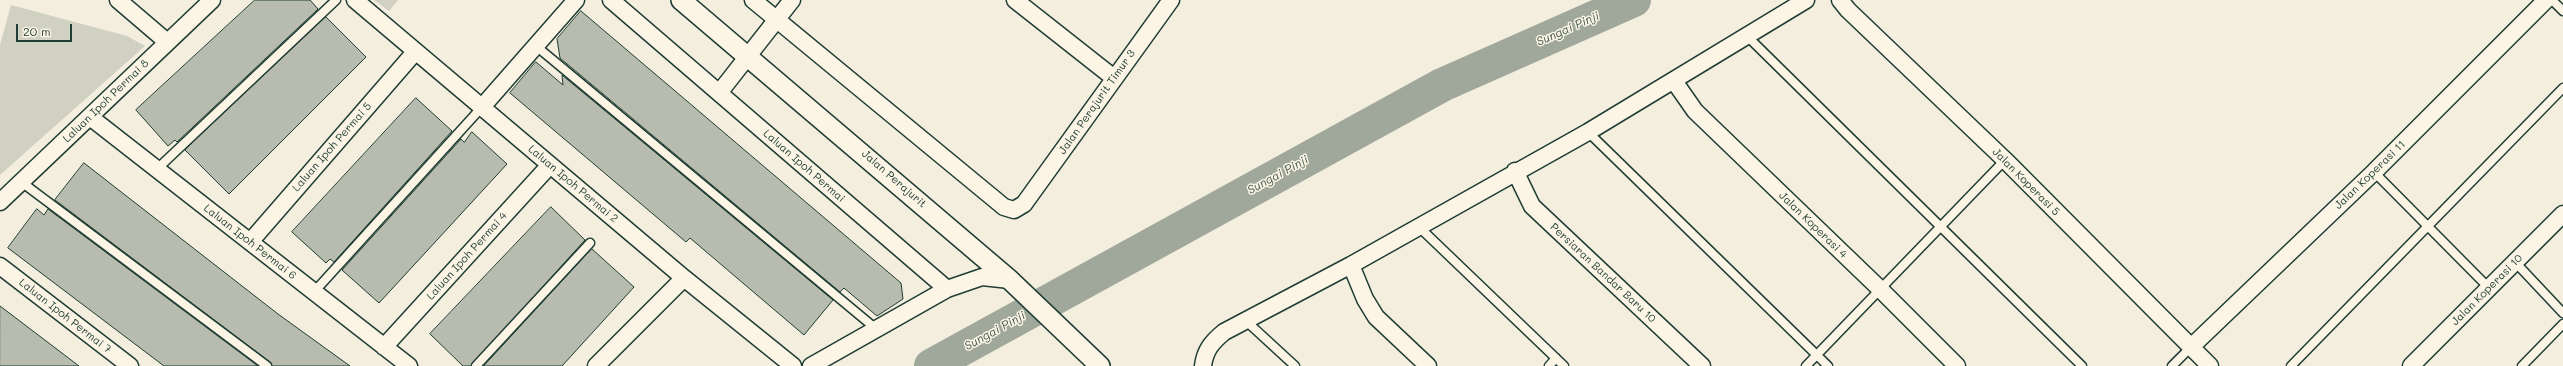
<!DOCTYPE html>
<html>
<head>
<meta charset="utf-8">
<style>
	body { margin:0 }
	#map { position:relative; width:2563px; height:366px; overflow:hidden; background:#f3eede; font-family:Mali,sans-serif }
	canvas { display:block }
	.scale { position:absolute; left:16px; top:24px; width:56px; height:18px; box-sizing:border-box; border:2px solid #1f3d34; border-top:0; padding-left:5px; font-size:12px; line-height:14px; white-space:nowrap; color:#1f3d34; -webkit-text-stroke:3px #fcf5e5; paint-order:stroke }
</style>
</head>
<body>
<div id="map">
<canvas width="2563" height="366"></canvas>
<div class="scale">20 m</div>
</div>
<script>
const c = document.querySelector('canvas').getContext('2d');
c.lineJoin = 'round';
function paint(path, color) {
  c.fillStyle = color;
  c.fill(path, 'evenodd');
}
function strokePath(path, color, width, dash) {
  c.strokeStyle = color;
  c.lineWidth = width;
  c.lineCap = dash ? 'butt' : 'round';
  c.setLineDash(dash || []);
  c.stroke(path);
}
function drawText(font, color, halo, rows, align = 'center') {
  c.font = font + ' Mali,sans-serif';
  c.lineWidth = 3;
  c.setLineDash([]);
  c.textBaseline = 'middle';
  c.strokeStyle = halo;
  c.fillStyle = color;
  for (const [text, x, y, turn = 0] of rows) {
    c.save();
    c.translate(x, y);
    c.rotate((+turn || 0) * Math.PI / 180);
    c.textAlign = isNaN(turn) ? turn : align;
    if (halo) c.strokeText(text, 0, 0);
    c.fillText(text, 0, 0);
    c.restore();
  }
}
paint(new Path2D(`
	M374 0H398L389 11Z
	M11 5 127 36 145 46 0 175V45Z`), '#d0d1c2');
strokePath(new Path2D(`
	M931 366 1442 85 1634 0`), '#a0a89b', 34);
const building = new Path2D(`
	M255 0H310L318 9 177 142 175 140 168 146 136 110Z
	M581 11 901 283 903 299 877 316 844 288 840 292 560 58 557 39Z
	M326 17 366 57 229 194 185 150Z
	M536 62 563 85 562 75 833 300 804 335 690 238 686 242 510 93Z
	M416 98 452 131 334 262 330 259 326 263 292 232Z
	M472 132 507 164 379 303 342 270 461 139 464 142Z
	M84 163 278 314 350 366H272L270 362 55 200Z
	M551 207 585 240 471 366H463L430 334Z
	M37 209 44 215 48 209 258 366H164L8 248Z
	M592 249 634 287 562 366H484Z
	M0 306 79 366H0Z`);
paint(building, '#b8bcae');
strokePath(building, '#1f3d34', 1);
const service = new Path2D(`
	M2552 0 2563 11
	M1748 37 2082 366
	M536 46 875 328
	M1588 132 1828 366
	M157 169 336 0
	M2374 172 2489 288
	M20 181 267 366
	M1418 226 1564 366
	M2515 262 2563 313
	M314 292 482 107
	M1245 320 1295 366
	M476 366 590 243
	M1549 366 1556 358
	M1806 366 2005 160
	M2172 366 2191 347
	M2291 366 2563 88
	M2522 366 2563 324`);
const minor = new Path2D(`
	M118 0 166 41
	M355 0 684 278 793 366
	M611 0 947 289
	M753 0 1004 207 1014 210 1024 204 1171 0
	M1015 0 1114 78
	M1840 0 1848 10 2005 160 2210 366
	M1674 81 1695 111 1880 289 1957 366
	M719 93 792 0
	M482 107 576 0
	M90 117 409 366
	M1515 171 1532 206 1702 366
	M0 202 212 0
	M250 242 415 52
	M1351 265 1365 299 1376 317 1428 366
	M0 266 130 366
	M384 347 550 165
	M2191 347 2374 172 2546 0
	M596 366 684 278
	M811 366 947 289 982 277 1010 280
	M1203 366C1205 350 1212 342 1224 332L1351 265 1588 132 1806 0
	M2411 366 2563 214`);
const tertiary = new Path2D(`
	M681 0 1010 280 1100 366`);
strokePath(service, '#1f3d34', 11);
strokePath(minor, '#1f3d34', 19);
strokePath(tertiary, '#1f3d34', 22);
strokePath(service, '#fcf5e5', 8);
strokePath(minor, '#fcf5e5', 16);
strokePath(tertiary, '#fcf5e5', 19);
drawText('11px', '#1f3d34', '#fcf5e5', [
	["Laluan Ipoh Permai 8",106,101,-44],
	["Jalan Perajurit Timur 3",1097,102,-55],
	["Laluan Ipoh Permai 5",332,147,-49],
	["Laluan Ipoh Permai",804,166,41],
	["Jalan Koperasi 11",2370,175,-44],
	["Jalan Perajurit",894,179,41],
	["Jalan Koperasi 5",2026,182,45],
	["Laluan Ipoh Permai 2",573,184,40],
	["Jalan Koperasi 4",1813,225,44],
	["Laluan Ipoh Permai 6",250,242,38],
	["Laluan Ipoh Permai 4",467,256,-48],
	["Persiaran Bandar Baru 10",1603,273,43],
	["Jalan Koperasi 10",2487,290,-45],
	["Laluan Ipoh Permai 7",65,316,38]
]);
drawText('italic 12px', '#465d53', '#fcf5e5', [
	["Sungai Pinji",1568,29,-24],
	["Sungai Pinji",1278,175,-29],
	["Sungai Pinji",995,331,-29]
]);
</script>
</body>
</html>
